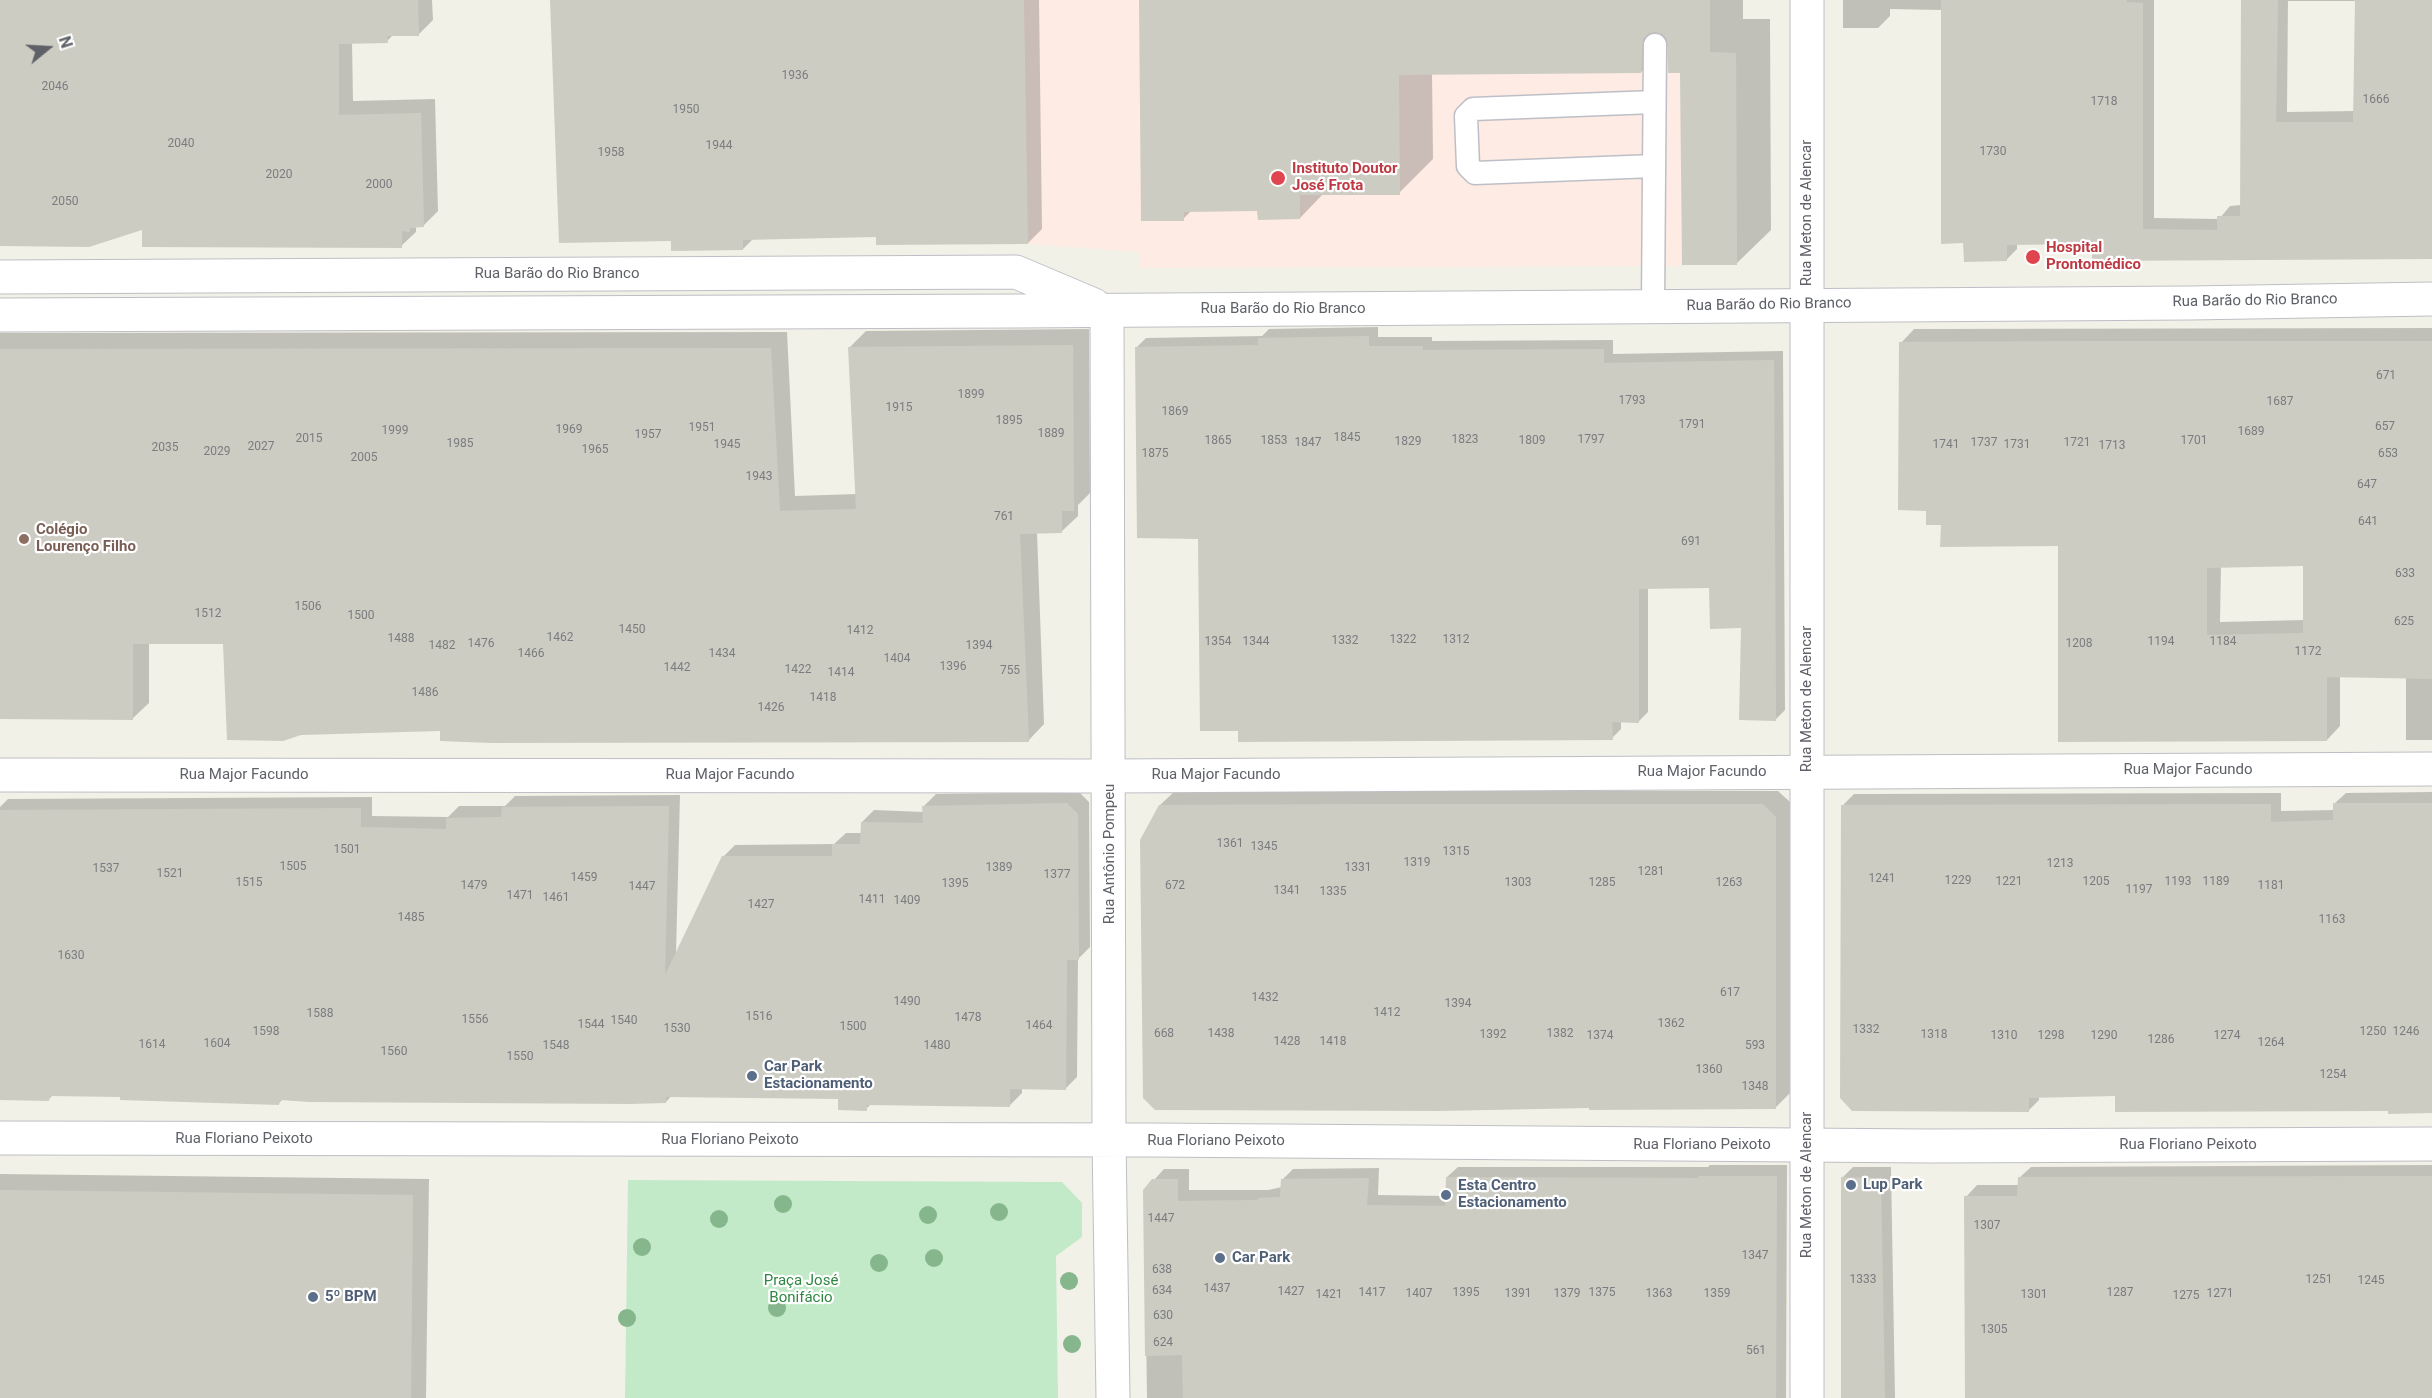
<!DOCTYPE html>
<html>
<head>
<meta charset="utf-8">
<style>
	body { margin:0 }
	#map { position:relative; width:2432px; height:1398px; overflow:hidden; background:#f1f1e7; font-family:Roboto,sans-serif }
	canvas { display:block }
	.north { position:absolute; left:18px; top:18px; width:60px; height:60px; -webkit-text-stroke:4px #fff; paint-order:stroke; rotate:72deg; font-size:16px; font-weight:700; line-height:24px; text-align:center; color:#5e6168 }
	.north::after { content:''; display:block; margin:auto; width:21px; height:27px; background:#5e6168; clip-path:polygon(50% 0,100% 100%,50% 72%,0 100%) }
</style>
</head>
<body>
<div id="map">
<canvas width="2432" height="1398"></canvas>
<div class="north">N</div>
</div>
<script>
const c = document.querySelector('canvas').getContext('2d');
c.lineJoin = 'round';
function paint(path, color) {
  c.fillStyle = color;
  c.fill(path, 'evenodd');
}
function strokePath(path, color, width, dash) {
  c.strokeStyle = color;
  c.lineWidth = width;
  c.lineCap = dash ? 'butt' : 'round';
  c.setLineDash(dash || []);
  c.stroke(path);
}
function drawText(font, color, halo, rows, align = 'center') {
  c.font = font + ' Roboto,sans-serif';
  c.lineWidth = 4.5;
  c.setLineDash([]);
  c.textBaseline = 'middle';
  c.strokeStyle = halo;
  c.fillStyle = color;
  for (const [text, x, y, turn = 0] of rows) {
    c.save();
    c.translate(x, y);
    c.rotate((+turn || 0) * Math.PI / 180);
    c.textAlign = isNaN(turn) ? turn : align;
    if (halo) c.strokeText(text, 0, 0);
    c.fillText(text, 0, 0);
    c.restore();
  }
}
paint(new Path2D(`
	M873 0H1710V112H1681L1682 266 1140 268 1139 252 1028 244 876 245Z`), '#fdebe4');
paint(new Path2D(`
	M628 1180 1062 1182 1082 1203V1237L1056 1256 1058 1398H625Z`), '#c2eac9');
paint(new Path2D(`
	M0 0H432L433 20 419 34H394L387 41 352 42 353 101 435 99 438 211 423 226H416V232L401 246 143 228 0 246Z
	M552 0H1039L1042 229 1028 243 878 235 753 239 743 249 672 239Z
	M1141 0H1743V19H1770L1771 230 1737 263 1682 72 1669 44 1641 72 1432 73 1433 159 1399 193H1324L1300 218 1259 210H1192L1183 219Z
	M1843 0H2154V218L2219 219 2230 206 2241 205 2243 0H2432V258L2093 243H2017V249L2006 260 1942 10 1890 9V16L1878 28H1843ZM2288 1H2356L2355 111 2287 112Z
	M1378 327V337H1432V341L1613 340V354L1783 351 1785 710 1775 720 1742 627 1711 587H1648V712L1639 721H1621V729L1612 738 1239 730 1200 537 1136 348 1146 338 1262 336 1269 329Z
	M2432 328V740H2406V677L2340 675V726L2327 740 2060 545 1943 523 1927 509 1901 343 1914 329ZM2304 565V620L2220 622 2221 566Z
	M1089 329 1090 493 1078 505V516L1061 532H1037L1044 724 1028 741 441 729 225 643 149 642V703L132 719 0 718V333L787 332 795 496 857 494 850 347 866 331Z
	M1175 791H1778L1790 802V1093L1775 1108 1160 805Z
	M1079 792 1089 802 1090 947 1078 959 1077 1077 1065 1089 1022 1088V1093L1010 1105 871 1104 866 1109 839 1097 672 1095 666 1102 283 1099 278 1104 122 1096 53 1095 49 1099 0 1098V807L8 799 372 797V816L448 817 459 806H505L515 796 680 795 676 954 723 857 735 845 834 844 846 833H862V822L874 810 924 812V806L936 794Z
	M2432 792V1113L2117 1094 2039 1096V1100L2028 1111 1843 805 1854 794 2281 793V811L2335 810V803L2346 793Z
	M1710 1165H1787L1786 1398H1147L1144 1191 1164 1169H1189V1190H1268L1282 1187V1180L1293 1169 1379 1168 1378 1195 1447 1196V1177L1458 1167H1708Z
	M2432 1165V1398H1966V1197L1977 1185H2019V1178L2031 1167Z
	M1853 1167H1891L1895 1398H1842V1178Z
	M0 1174 429 1179 426 1398H0Z`), '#0003');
paint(new Path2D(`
	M0 0H418L419 36H387L388 43 339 44V115L421 113 424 227 410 228V232L402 231V248L142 247V230L89 247 0 246Z
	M550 0H1024L1028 244 876 245V237L743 240V250L671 251V241L559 243Z
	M1139 0H1710V52L1736 53 1737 265H1682L1680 73H1668L1667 39 1662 34 1656 32 1649 33 1643 39 1641 73 1399 75 1400 195H1300V219L1258 220 1257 211 1184 212V221H1141Z
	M1941 0H2127V2L2143 3V229L2217 230V216H2240L2241 0H2278L2276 122H2353L2355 0H2432V259L2092 261V244L2007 245V261L1964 262 1963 243 1941 244Z
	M1369 336V346H1423V350L1604 349V363L1774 360 1776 721 1739 720 1741 628 1710 629 1709 588 1639 589V723L1612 722 1613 740 1238 742V731H1200L1198 539 1137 538 1135 347 1258 345V338Z
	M2092 341H2432V679L2327 677V741L2058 742V546L1940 547 1941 525H1926V511L1898 510 1899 342ZM2303 566V633L2207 635V568Z
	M1073 345 1074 511H1062V533L1020 534 1029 742 491 743 440 741V731L301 735 283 741 227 740 223 644H133V720L0 719V349L771 348 780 511 856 509 848 347Z
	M1067 803 1078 814 1079 960H1067L1066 1090 1010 1089V1107L867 1105V1111L838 1110V1099L666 1097V1103L630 1104 309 1102 280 1100 279 1105 120 1100V1097L50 1096 49 1101 0 1100V810L361 808V827L446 829V818L501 817 502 807 669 806 665 975 722 856H832V844H860L861 822 923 823 922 806Z
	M2333 803H2432V1113L2388 1114V1111L2115 1112V1096L2029 1098V1112L1852 1111 1840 1098 1841 805 2271 804V822L2333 820Z
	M1372 804H1763L1776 817V1109L1589 1110V1108L1438 1111 1155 1110 1143 1098 1140 840 1159 805Z
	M1698 1176H1777L1776 1398H1183L1182 1355 1145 1356 1143 1190 1152 1179H1178V1201L1258 1200V1198L1280 1197 1281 1179 1369 1178 1367 1205 1445 1206 1446 1177 1698 1178Z
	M2405 1176H2432V1398H1965L1964 1196H2017L2018 1177Z
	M1841 1177 1881 1178 1885 1398H1841Z
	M0 1190 413 1195 411 1398H0Z`), '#cdccc3');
const service = new Path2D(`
	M1654 166 1475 173 1468 166 1466 116 1473 109 1654 102
	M1653 306 1655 45`);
const minor = new Path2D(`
	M1107 311 1109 1140 1113 1398
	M0 775 1109 776 2432 769
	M0 1138 1150 1140 1930 1146 2432 1144`);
const tertiary = new Path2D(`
	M0 277 1016 272 1094 305
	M0 315 1016 311 2190 303 2432 299
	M1807 1398V0`);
strokePath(service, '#bebfc6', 25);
strokePath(minor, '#bebfc6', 35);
strokePath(tertiary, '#bebfc6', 35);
strokePath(service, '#fff', 22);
strokePath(minor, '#fff', 33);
strokePath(tertiary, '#fff', 33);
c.fillStyle = '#86b78c';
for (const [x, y] of [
	[783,1204],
	[999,1212],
	[928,1215],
	[719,1219],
	[642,1247],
	[934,1258],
	[879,1263],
	[1069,1281],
	[777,1308],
	[627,1318],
	[1072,1344]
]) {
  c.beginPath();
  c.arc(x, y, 9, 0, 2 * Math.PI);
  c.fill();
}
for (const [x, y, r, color] of [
	[1278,178,8,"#e0444e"],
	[2033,257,8,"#e0444e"],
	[24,539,6,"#8d6e63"],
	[752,1076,6,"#5c6f8a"],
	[1851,1185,6,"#5c6f8a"],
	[1446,1195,6,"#5c6f8a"],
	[1220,1258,6,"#5c6f8a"],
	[313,1297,6,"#5c6f8a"]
]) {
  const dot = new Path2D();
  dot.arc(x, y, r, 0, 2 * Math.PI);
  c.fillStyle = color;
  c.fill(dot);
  strokePath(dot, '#fff', 2);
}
drawText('12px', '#7a7c7f', null, [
	["1936",795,76],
	["2046",55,87],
	["1666",2376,100],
	["1718",2104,102],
	["1950",686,110],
	["2040",181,144],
	["1944",719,146],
	["1730",1993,152],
	["1958",611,153],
	["2020",279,175],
	["2000",379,185],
	["2050",65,202],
	["671",2386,376],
	["1899",971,395],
	["1793",1632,401],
	["1687",2280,402],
	["1915",899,408],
	["1869",1175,412],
	["1895",1009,421],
	["1791",1692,425],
	["657",2385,427],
	["1951",702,428],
	["1969",569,430],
	["1999",395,431],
	["1689",2251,432],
	["1889",1051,434],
	["1957",648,435],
	["1845",1347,438],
	["2015",309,439],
	["1823",1465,440],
	["1797",1591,440],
	["1865",1218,441],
	["1853",1274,441],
	["1809",1532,441],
	["1701",2194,441],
	["1829",1408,442],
	["1847",1308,443],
	["1737",1984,443],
	["1721",2077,443],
	["1985",460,444],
	["1945",727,445],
	["1741",1946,445],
	["1731",2017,445],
	["1713",2112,446],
	["2027",261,447],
	["2035",165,448],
	["1965",595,450],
	["2029",217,452],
	["1875",1155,454],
	["653",2388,454],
	["2005",364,458],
	["1943",759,477],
	["647",2367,485],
	["761",1004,517],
	["641",2368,522],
	["691",1691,542],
	["633",2405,574],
	["1506",308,607],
	["1512",208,614],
	["1500",361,616],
	["625",2404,622],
	["1450",632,630],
	["1412",860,631],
	["1462",560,638],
	["1488",401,639],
	["1322",1403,640],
	["1312",1456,640],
	["1332",1345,641],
	["1354",1218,642],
	["1344",1256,642],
	["1194",2161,642],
	["1184",2223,642],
	["1476",481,644],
	["1208",2079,644],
	["1482",442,646],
	["1394",979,646],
	["1172",2308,652],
	["1466",531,654],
	["1434",722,654],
	["1404",897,659],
	["1396",953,667],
	["1442",677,668],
	["1422",798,670],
	["755",1010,671],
	["1414",841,673],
	["1486",425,693],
	["1418",823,698],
	["1426",771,708],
	["1361",1230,844],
	["1345",1264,847],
	["1501",347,850],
	["1315",1456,852],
	["1319",1417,863],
	["1213",2060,864],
	["1505",293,867],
	["1389",999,868],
	["1331",1358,868],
	["1537",106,869],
	["1281",1651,872],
	["1521",170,874],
	["1377",1057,875],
	["1459",584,878],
	["1241",1882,879],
	["1229",1958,881],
	["1221",2009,882],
	["1205",2096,882],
	["1193",2178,882],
	["1189",2216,882],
	["1515",249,883],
	["1303",1518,883],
	["1285",1602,883],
	["1263",1729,883],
	["1395",955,884],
	["1479",474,886],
	["672",1175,886],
	["1181",2271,886],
	["1447",642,887],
	["1197",2139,890],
	["1341",1287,891],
	["1335",1333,892],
	["1471",520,896],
	["1461",556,898],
	["1411",872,900],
	["1409",907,901],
	["1427",761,905],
	["1485",411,918],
	["1163",2332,920],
	["1630",71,956],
	["617",1730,993],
	["1432",1265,998],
	["1490",907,1002],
	["1394",1458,1004],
	["1412",1387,1013],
	["1588",320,1014],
	["1516",759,1017],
	["1478",968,1018],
	["1556",475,1020],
	["1540",624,1021],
	["1362",1671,1024],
	["1544",591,1025],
	["1464",1039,1026],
	["1500",853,1027],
	["1530",677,1029],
	["1332",1866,1030],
	["1598",266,1032],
	["1250",2373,1032],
	["1246",2406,1032],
	["668",1164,1034],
	["1438",1221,1034],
	["1382",1560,1034],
	["1392",1493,1035],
	["1318",1934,1035],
	["1374",1600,1036],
	["1310",2004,1036],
	["1298",2051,1036],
	["1290",2104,1036],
	["1274",2227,1036],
	["1286",2161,1040],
	["1428",1287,1042],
	["1418",1333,1042],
	["1264",2271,1043],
	["1604",217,1044],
	["1614",152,1045],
	["1548",556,1046],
	["1480",937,1046],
	["593",1755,1046],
	["1560",394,1052],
	["1550",520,1057],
	["1360",1709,1070],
	["1254",2333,1075],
	["1348",1755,1087],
	["1447",1161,1219],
	["1307",1987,1226],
	["1347",1755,1256],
	["638",1162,1270],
	["1333",1863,1280],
	["1251",2319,1280],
	["1245",2371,1281],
	["1437",1217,1289],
	["634",1162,1291],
	["1427",1291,1292],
	["1417",1372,1293],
	["1395",1466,1293],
	["1375",1602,1293],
	["1287",2120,1293],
	["1407",1419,1294],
	["1391",1518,1294],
	["1379",1567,1294],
	["1363",1659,1294],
	["1359",1717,1294],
	["1271",2220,1294],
	["1421",1329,1295],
	["1301",2034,1295],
	["1275",2186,1296],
	["630",1163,1316],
	["1305",1994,1330],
	["624",1163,1343],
	["561",1756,1351]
]);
drawText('bold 15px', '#be3a42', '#fff', [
	["Instituto Doutor",1292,169],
	["José Frota",1292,186],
	["Hospital",2046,248],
	["Prontomédico",2046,265]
], 'left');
drawText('15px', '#5e6168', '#fff', [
	["Rua Meton de Alencar",1807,213,-90],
	["Rua Barão do Rio Branco",557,274],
	["Rua Barão do Rio Branco",2255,301,-1],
	["Rua Barão do Rio Branco",1769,305,-1],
	["Rua Barão do Rio Branco",1283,309],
	["Rua Meton de Alencar",1807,699,-90],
	["Rua Major Facundo",2188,770],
	["Rua Major Facundo",1702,772],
	["Rua Major Facundo",244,775],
	["Rua Major Facundo",730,775],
	["Rua Major Facundo",1216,775],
	["Rua Antônio Pompeu",1110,854,-90],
	["Rua Floriano Peixoto",244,1139],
	["Rua Floriano Peixoto",730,1140],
	["Rua Floriano Peixoto",1216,1141],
	["Rua Floriano Peixoto",1702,1145],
	["Rua Floriano Peixoto",2188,1145],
	["Rua Meton de Alencar",1807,1185,-90]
]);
drawText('bold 15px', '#785e54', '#fff', [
	["Colégio",36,530],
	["Lourenço Filho",36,547]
], 'left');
drawText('bold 15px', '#4e5e75', '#fff', [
	["Car Park",764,1067],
	["Estacionamento",764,1084],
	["Lup Park",1863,1185],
	["Esta Centro",1458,1186],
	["Estacionamento",1458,1203],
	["Car Park",1232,1258],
	["5º BPM",325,1297]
], 'left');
drawText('15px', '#2f8742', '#fff', [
	["Praça José",801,1281],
	["Bonifácio",801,1298]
]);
</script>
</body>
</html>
